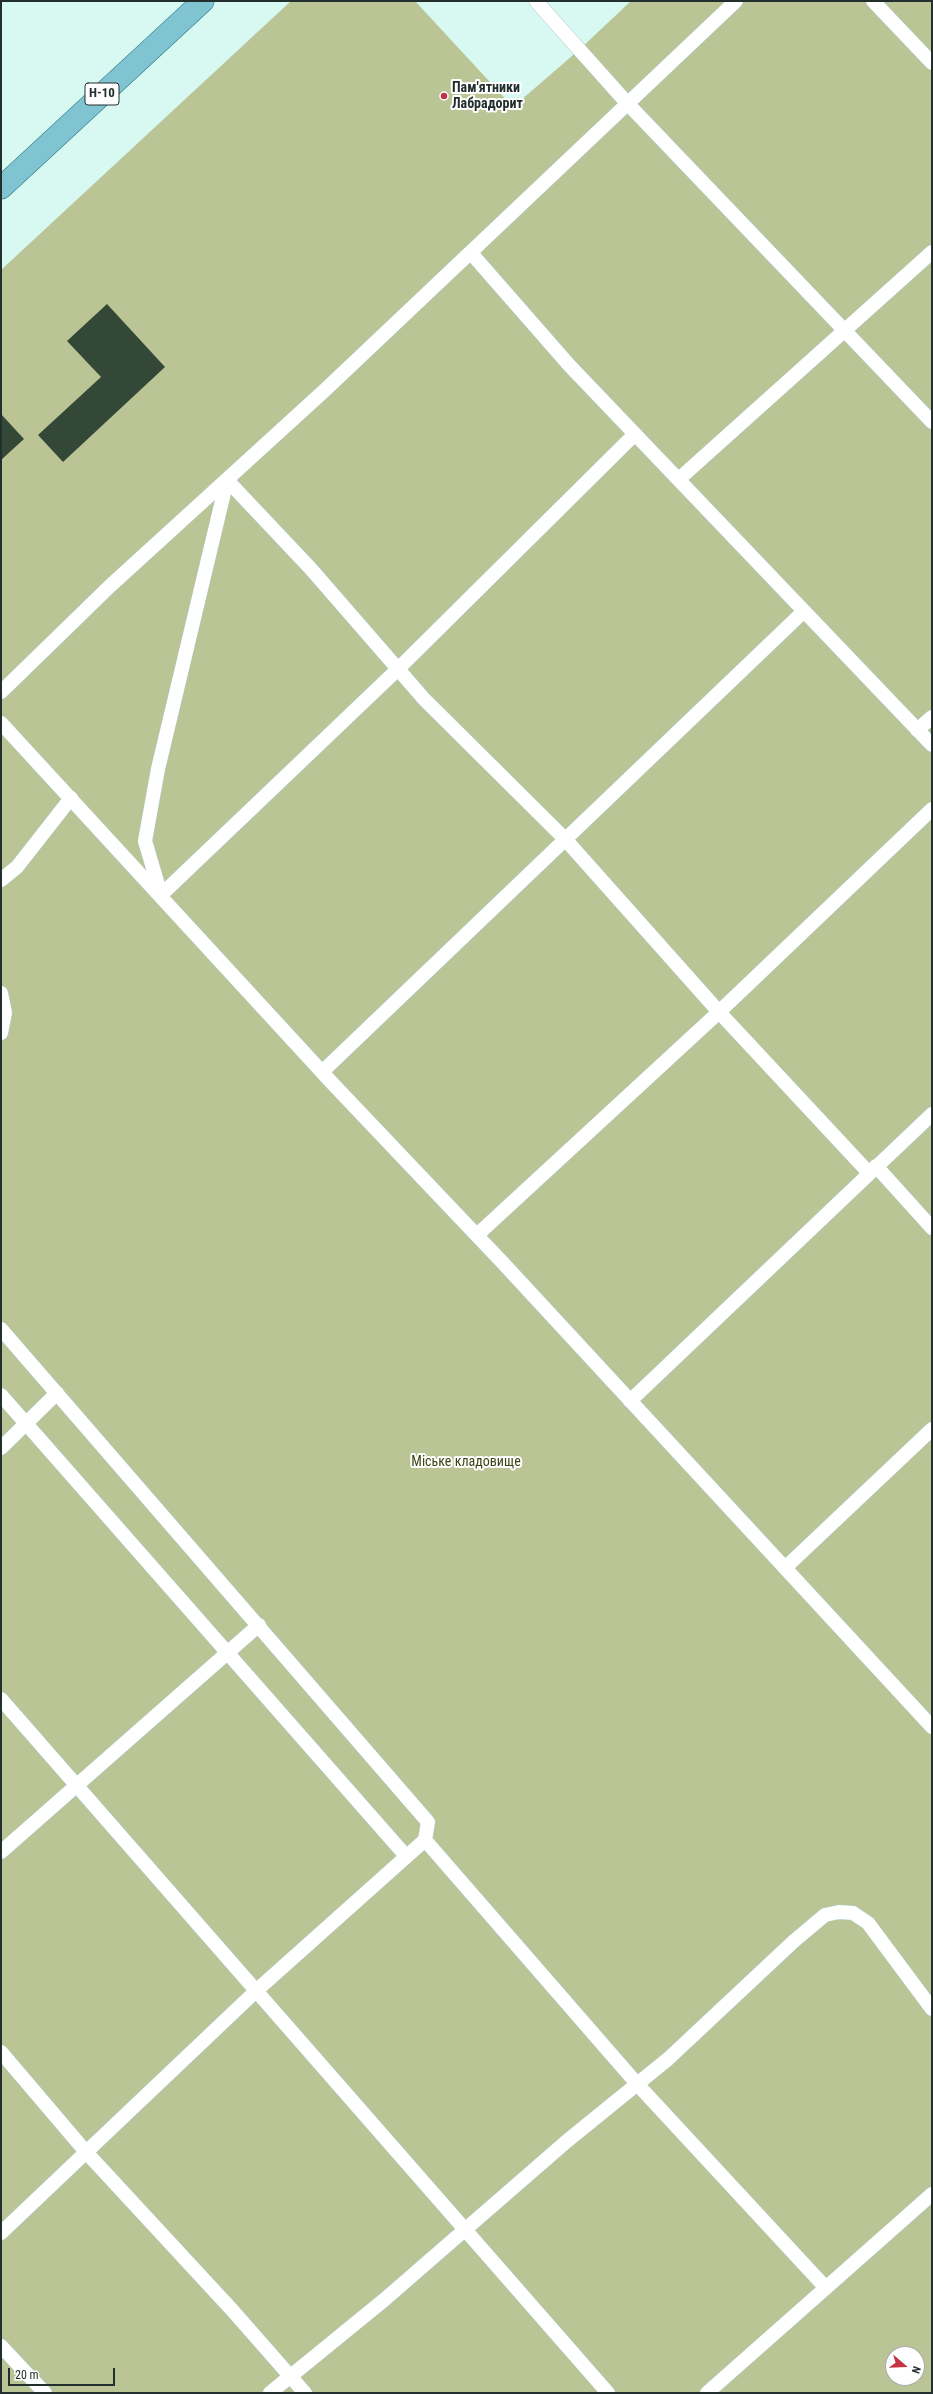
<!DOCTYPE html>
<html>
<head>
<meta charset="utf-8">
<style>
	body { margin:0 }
	#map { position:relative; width:933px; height:2394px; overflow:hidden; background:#d7f9f2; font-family:"Roboto Condensed",sans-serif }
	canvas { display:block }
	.frame { position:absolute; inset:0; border:2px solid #222f2c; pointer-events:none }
	.north { position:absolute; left:885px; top:2346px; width:40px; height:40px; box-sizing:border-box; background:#fff; border:1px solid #a7acab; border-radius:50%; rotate:109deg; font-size:11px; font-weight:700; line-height:16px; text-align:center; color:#222f2c }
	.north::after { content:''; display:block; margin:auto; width:14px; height:18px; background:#c43344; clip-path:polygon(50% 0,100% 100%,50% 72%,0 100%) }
	.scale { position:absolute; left:8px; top:2368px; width:107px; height:18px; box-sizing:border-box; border:2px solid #222f2c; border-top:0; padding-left:5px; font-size:12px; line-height:14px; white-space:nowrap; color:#222f2c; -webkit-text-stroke:3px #fff; paint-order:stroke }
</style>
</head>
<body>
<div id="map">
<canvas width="933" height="2394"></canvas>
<div class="frame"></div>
<div class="north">N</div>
<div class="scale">20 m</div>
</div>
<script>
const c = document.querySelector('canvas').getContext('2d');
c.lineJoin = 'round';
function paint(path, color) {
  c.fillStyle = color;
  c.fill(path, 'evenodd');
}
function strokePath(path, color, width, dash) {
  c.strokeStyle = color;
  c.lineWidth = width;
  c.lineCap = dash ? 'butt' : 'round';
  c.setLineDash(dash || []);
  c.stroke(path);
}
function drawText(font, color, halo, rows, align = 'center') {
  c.font = font + ' "Roboto Condensed",sans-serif';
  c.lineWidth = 4;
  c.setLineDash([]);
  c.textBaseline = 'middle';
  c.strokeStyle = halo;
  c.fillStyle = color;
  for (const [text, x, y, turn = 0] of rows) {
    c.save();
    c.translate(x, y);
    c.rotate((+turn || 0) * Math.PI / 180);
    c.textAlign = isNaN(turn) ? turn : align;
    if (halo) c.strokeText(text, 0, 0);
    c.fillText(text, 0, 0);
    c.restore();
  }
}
paint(new Path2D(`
	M291 1H415L513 107 580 49 631 1H932V2393H1V270ZM893 2354H917V2378H893Z`), '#bac494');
paint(new Path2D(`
	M107 304 165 367 63 462 38 435 101 377 67 341Z
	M1 414 24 439 1 460Z`), '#344838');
const service = new Path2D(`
	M536 1 627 103 932 422
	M873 1 932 63
	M471 253 569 365 932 745
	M679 479 932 252
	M227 480 158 769 145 841 161 895 398 669 635 434
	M227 480 311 569 424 699 565 839 719 1012 869 1173
	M1 692 110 586 325 390 736 1
	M1 723 333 1084 503 1263 932 1727
	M917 730 932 717
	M1 880 17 867 71 798
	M1 993 5 1013 1 1033
	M322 1072 803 612
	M876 1166 932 1228
	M477 1235 719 1012 932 809
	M1 1329 428 1822 425 1840 257 1990 1 2233
	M1 1395 406 1856
	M630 1401 932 1114
	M1 1448 57 1393
	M786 1567 932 1429
	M1 1699 608 2393
	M425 1840 638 2085 826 2288
	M1 1852 259 1625
	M1 2052 86 2152 233 2311 305 2393
	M1 2346 45 2393
	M270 2393 384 2300 567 2141 668 2059 794 1941 825 1915 839 1912 853 1913 868 1923 932 2009
	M707 2393 932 2194`);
const primary = new Path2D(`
	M1 188 203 1`);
strokePath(service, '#accec7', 15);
strokePath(primary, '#297684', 23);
strokePath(service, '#fff', 14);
strokePath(primary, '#81c4d1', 22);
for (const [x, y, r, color] of [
	[444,96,4,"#c43344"]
]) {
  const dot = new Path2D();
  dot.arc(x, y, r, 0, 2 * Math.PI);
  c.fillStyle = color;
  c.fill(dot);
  strokePath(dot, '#fff', 1.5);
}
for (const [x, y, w] of [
	[102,94,34]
]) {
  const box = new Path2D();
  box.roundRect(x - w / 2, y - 11, w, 22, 3);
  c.fillStyle = '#fff';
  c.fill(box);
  strokePath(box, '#222f2c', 1);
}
drawText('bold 13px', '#222f2c', null, [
	["Н-10",102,94]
]);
drawText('bold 14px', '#222f2c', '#fff', [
	["Пам'ятники",452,88],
	["Лабрадорит",452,104]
], 'left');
drawText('14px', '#3c4412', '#fff', [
	["Міське кладовище",466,1462]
]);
</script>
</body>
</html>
